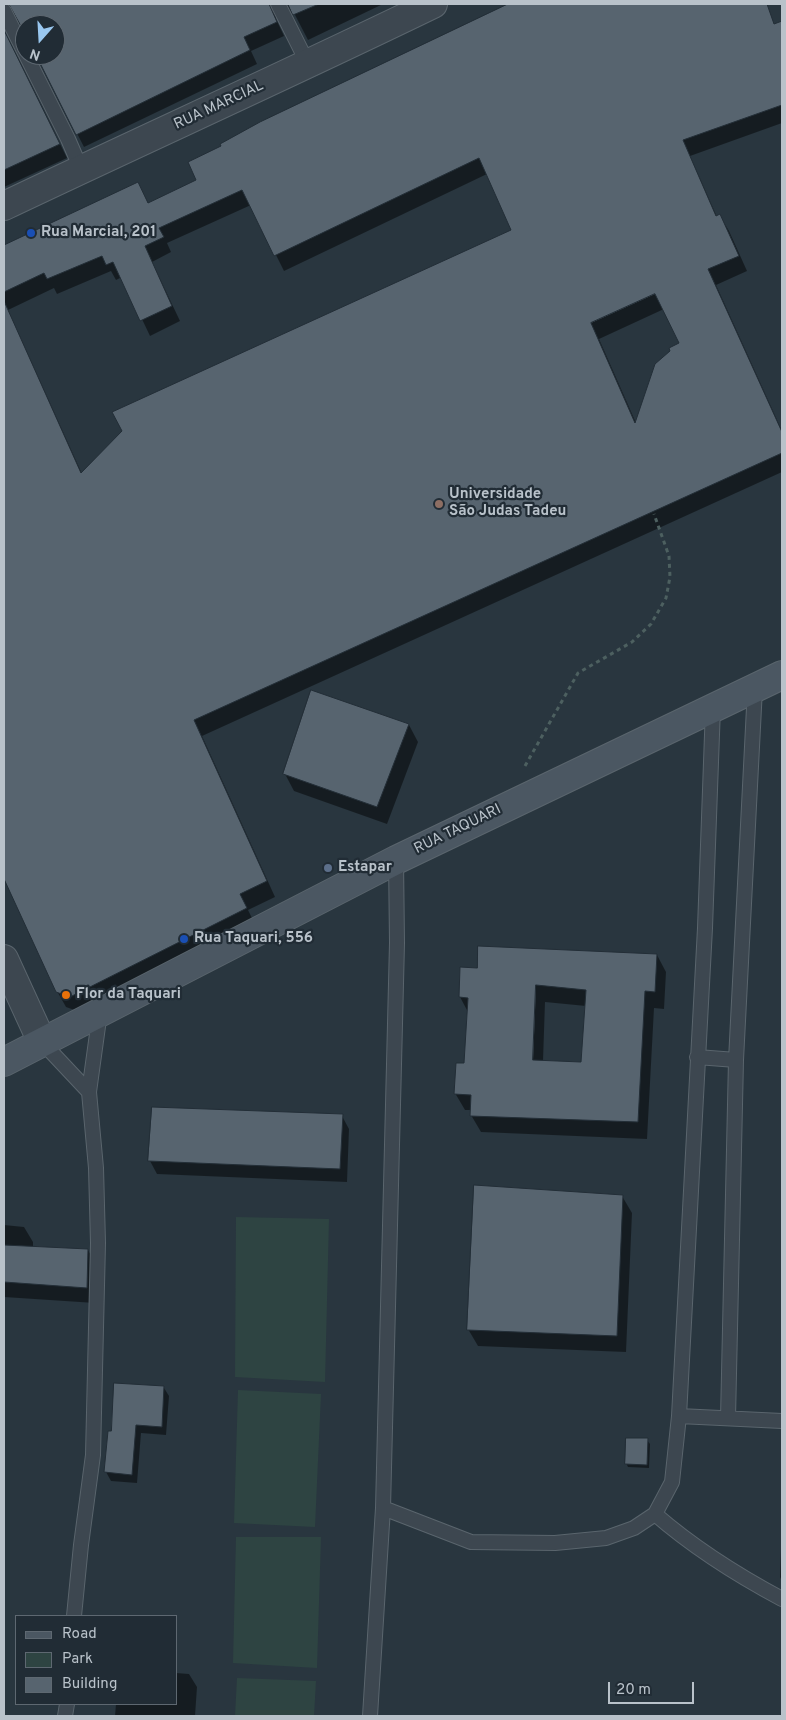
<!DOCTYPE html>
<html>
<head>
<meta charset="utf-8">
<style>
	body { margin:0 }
	#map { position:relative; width:786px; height:1720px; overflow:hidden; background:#29363f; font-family:Overpass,sans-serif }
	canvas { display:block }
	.frame { position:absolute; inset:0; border:5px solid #b9c2ca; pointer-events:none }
	.legend { position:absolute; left:15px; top:1615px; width:162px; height:90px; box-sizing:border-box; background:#212c35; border:1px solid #5e6871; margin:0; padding:6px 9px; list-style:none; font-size:15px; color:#b9c2ca }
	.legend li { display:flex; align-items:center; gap:10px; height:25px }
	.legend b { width:25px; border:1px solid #5e6871 }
	.north { position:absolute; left:15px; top:15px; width:50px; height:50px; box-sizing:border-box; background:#212c35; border:1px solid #5e6871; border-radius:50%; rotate:199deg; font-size:14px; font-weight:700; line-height:20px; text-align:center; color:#b9c2ca }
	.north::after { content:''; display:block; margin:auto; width:18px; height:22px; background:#99c7ef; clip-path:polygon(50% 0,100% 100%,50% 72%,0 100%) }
	.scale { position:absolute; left:608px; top:1682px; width:86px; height:22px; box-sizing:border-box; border:2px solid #b9c2ca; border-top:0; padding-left:6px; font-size:15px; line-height:18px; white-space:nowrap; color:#b9c2ca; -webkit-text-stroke:4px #212c35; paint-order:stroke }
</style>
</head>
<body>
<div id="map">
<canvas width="786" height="1720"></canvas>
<div class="frame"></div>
<ul class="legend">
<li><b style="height:6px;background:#4b5762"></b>Road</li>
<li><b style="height:14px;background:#2e4442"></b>Park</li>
<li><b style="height:14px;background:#57646f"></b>Building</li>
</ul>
<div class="north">N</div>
<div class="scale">20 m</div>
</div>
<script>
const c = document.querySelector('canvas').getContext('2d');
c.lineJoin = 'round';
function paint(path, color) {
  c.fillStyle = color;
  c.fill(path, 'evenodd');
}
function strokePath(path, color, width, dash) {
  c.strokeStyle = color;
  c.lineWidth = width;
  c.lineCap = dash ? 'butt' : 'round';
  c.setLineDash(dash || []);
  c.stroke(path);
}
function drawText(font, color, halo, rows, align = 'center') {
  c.font = font + ' Overpass,sans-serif';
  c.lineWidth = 4.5;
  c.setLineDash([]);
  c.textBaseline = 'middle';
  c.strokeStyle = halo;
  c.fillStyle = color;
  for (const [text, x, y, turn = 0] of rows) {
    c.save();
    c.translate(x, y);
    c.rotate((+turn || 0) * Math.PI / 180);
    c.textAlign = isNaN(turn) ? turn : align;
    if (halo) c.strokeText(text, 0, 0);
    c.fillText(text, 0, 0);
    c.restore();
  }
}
paint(new Path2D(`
	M236 1217 329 1219 325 1382 235 1377Z
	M238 1390 321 1394 315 1527 234 1523Z
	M236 1537H321L317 1668 233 1663Z
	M237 1678 316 1681 314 1716H235Z`), '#2e4442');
paint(new Path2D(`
	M4 4H383L308 40 293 11 283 9 278 13 276 19 284 36 251 51 257 64 84 147 37 55H55V25H25V31L17 17 8 16 4 20Z
	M511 4H616L618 7 629 4H761L656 44 664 65 782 24V123L690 156 717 217 720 216 729 231 747 271 716 285 782 431V472L202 736 275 897 248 910 255 924 80 1012 66 1007 57 991 4 876V246L137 183 149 204 198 181 481 18ZM487 174 513 231 82 474 8 310 54 288 57 294 111 271 116 280 122 277 150 336 180 321 152 262 171 252 167 243 251 205 284 271ZM664 309 680 344 672 351 636 423 599 339Z
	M4 31 67 158 4 187Z
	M312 692 409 725 418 742 387 824 294 791 285 774Z
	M657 955 666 972 664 1009 654 1008 647 1139 481 1132 471 1115 472 1110H465L455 1093 465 1065 468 1012 460 997 462 968 478 969ZM545 1002 586 1006 583 1063 543 1061Z
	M342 1116 349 1129 347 1182 157 1174 150 1161Z
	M622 1196 632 1213 626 1352 478 1346 468 1329Z
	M4 1225 24 1227 33 1242V1247L88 1250 96 1265 95 1303 4 1297Z
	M164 1388 169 1396 166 1435 141 1433 137 1483 111 1481 106 1472 110 1432Z
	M647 1440 650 1444 649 1468 628 1467 626 1463Z
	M782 1523V1581L780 1577Z
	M176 1673 189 1674 197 1687 195 1716H115L116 1704H176Z`), '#0007');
const building = new Path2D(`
	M9 4H269L277 22 244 37 250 50 76 135 36 55H55V25H25V33Z
	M288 4H319L293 15Z
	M508 4H767L774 24 782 21V105L683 140 716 216 720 214 739 256 708 269 782 432V453L194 720 267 881 240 894 247 908 70 997 56 992 4 879V301L81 473 122 431 112 412 511 230 479 158 274 256 242 190 159 228 164 237 145 246 172 306 140 321 113 262 106 265 102 256 47 279 44 273 4 292V245L138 182 148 203 196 180 188 162 221 146 220 144 260 122ZM655 294 679 343 669 348 670 351 655 364 635 423 591 323Z
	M4 30 60 144 4 170Z
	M311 690 409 724 377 807 283 774Z
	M478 946 657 954 655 992 645 991 638 1122 470 1116 471 1095 454 1094 456 1063H464L468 998 459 997 460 967 477 968ZM536 985 586 990 581 1062 533 1060Z
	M152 1107 343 1114 340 1169 148 1161Z
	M474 1185 623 1195 617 1336 467 1330Z
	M4 1245 88 1249 87 1288 4 1282Z
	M114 1383 164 1386 162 1427 136 1425 132 1475 104 1472 108 1431H111Z
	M626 1438H648L647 1465 625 1464Z`);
paint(building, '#57646f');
strokePath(building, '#232e37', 1);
const lane = new Path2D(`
	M278 4 308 64
	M4 11 25 53
	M26 55 68 139 81 169
	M42 1042 89 1092
	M697 1057 736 1060
	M679 1416 782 1421
	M728 1418 736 1060 755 688
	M383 1508 471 1542 555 1543 606 1538 634 1528 655 1514 672 1482 679 1416 705 928 713 707
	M655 1514C694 1548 737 1575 782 1599
	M74 1616 81 1545 93 1455 98 1243 96 1168 89 1092 100 1012
	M65 1716 67 1704
	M370 1716 383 1508 397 943 396 860`);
const street = new Path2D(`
	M4 206C147 138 291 73 433 4
	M4 959 42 1042`);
const secondary = new Path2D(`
	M4 1062 396 860 782 675`);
strokePath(lane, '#5a656d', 16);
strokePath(street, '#5a656d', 30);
strokePath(secondary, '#5a656d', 30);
strokePath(new Path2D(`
	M525 766 578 673 632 642 651 624 666 598 670 577 669 556 654 514`), '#4d6060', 3, [4, 4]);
strokePath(lane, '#3d4750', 14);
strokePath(street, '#3d4750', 28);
strokePath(secondary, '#4b5762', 28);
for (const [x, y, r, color] of [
	[31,233,5,"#1a4fb4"],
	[439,504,5,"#8d6e63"],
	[328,868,5,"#5c6f8a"],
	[184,939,5,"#1a4fb4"],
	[66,995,5,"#e8710a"]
]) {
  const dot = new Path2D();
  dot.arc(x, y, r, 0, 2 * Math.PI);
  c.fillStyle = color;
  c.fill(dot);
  strokePath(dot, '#212c35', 2);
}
drawText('15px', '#b9c2ca', '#212c35', [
	["RUA MARCIAL",219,106,-25],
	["RUA TAQUARI",458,830,-26]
]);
drawText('bold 15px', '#b9c2ca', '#212c35', [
	["Rua Marcial, 201",41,233],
	["Universidade",449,495],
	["São Judas Tadeu",449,512],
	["Estapar",338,868],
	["Rua Taquari, 556",194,939],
	["Flor da Taquari",76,995]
], 'left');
</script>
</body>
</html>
